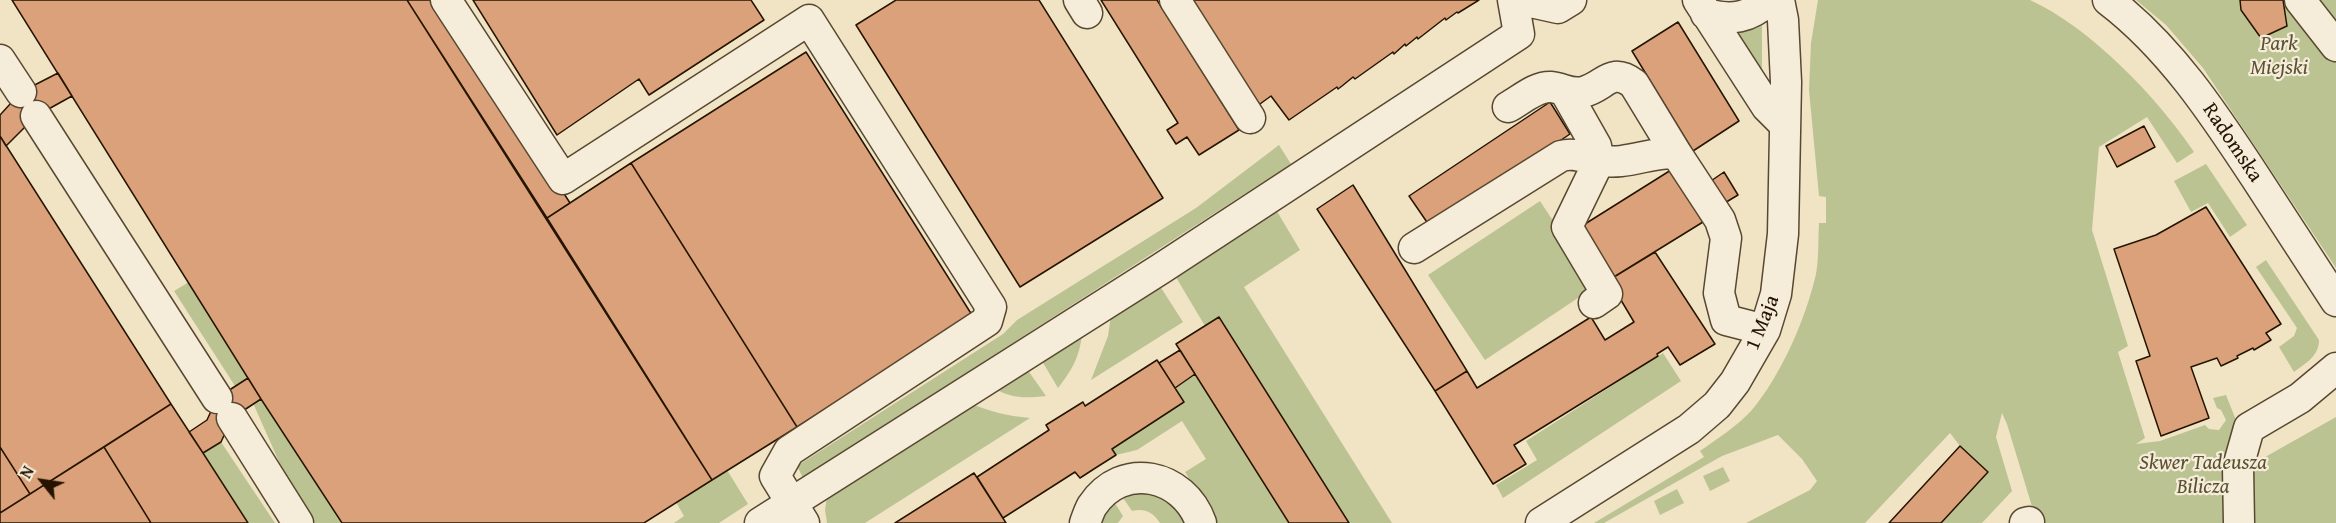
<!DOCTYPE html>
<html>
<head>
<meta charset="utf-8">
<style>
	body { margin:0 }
	#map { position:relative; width:2336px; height:523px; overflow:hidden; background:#f0e4c5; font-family:"Gentium Book Plus",serif }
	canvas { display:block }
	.north { position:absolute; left:12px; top:451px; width:60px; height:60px; -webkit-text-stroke:4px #f5edd9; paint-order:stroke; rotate:300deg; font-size:16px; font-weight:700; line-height:24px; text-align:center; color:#251400 }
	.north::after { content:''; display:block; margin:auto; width:21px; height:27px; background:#251400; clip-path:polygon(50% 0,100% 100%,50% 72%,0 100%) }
</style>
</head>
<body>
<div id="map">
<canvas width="2336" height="523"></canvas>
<div class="north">N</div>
</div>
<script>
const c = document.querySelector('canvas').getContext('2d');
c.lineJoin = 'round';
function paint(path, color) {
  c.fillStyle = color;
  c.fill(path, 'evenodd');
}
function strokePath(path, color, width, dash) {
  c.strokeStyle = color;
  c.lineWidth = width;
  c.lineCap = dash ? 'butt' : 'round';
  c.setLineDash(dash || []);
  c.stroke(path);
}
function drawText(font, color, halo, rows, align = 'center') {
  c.font = font + ' "Gentium Book Plus",serif';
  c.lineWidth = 4.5;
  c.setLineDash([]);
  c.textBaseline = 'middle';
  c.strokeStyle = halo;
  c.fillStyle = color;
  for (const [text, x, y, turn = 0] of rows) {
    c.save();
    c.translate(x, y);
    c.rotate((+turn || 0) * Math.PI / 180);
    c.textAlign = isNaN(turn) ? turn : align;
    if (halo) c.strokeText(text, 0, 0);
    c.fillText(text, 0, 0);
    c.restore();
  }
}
paint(new Path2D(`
	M1818 0H2030C2091 28 2157 97 2194 152L2177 163 2147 117 2099 147 2092 230 2128 346 2118 352 2145 438 2136 444 2160 441 2205 425 2209 429 2219 430 2226 420 2221 410 2217 408 2213 398 2226 395 2236 420 2258 461 2336 417V523H2037L2007 424 2002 413 1996 437 2012 491 1982 523H1941L1960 446 1950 433 1865 523H1746L1810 490 1817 481 1802 459 1778 435 1722 456 1604 523H1594L1704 457 1700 451C1717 439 1737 426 1751 411 1781 376 1806 318 1816 274 1819 258 1818 239 1819 223H1826V197L1819 196 1809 90 1811 43Z
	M2136 0H2336V268L2203 68 2166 25Z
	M1762 23V72L1760 79 1726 29Z
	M1279 145 1291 164 803 478 797 466 1003 334 1017 320 1196 208Z
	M2206 164 2247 225 2230 237 2208 203 2191 212 2174 181Z
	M1540 201 1596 286 1485 360 1428 275Z
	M1275 208 1300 250 1244 287 1392 523H1349L1220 317 1205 326 1174 274Z
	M2266 260 2319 340C2319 356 2306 363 2294 372L2279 347 2294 336 2297 328 2256 267Z
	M189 282 248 378 235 386 174 291Z
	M1158 283 1183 322 1091 380 1108 336 1111 315Z
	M1082 335C1079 358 1072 370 1058 388L1042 361Z
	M1663 353 1681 381 1503 498 1496 485 1537 460 1526 441Z
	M1027 369 1046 396C1026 398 1011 399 994 388Z
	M1195 374 1289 523H1210L1204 504 1185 472 1206 459 1182 421 1137 450 1116 455 1112 449 1184 402 1175 388Z
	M261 399 342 523H315L288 482 253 403Z
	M967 402C988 411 1007 416 1030 418L865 523H827L825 510 827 496Z
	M221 442 275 523H248L203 453Z
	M1723 467 1730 481 1710 491 1703 476Z
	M727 470 748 504 719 523H674L684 516 676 502Z
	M1677 489 1684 503 1660 515 1654 501Z
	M1147 490 1168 498 1188 523H1160C1153 512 1144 508 1132 511L1121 495Z
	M1113 500 1123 516 1118 523H1097Z`), '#bcc392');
const building = new Path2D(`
	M12 0H407L712 480 644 523H342L261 399Z
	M407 0H440L570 203 547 218Z
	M473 0H751L764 20 649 95 639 79 557 135Z
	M896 0H1039L1163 198 1020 287 856 25Z
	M1101 0H1157L1239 130 1199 155 1187 137 1176 144 1167 130 1178 123Z
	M1184 0H1479L1458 13 1457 12 1446 20 1445 18 1418 39 1417 37 1406 46 1405 44 1394 54 1393 52 1355 79 1353 77 1342 86 1338 89 1337 87 1289 120 1271 96 1253 109Z
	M2240 0H2283L2287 26 2261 38 2241 10Z
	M1678 22 1739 121 1693 151 1632 51Z
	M806 52 972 315 797 427 631 163Z
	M58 73 72 96 36 116 6 146 0 136V115L21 92Z
	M1550 102 1570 134 1431 228 1409 196Z
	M2144 126 2155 147 2117 167 2106 146Z
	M0 136 171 404 30 494 0 447Z
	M631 163 797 427 712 480 547 218Z
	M1671 170 1703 222 1609 280 1577 229Z
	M1724 172 1738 195 1718 207 1705 185Z
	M1353 185 1467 371 1435 391 1317 209Z
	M2206 207 2281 324 2266 333 2271 340 2254 350 2253 348 2237 356 2238 358 2221 366 2217 358 2191 367 2209 418 2161 436 2136 361 2150 356 2114 249 2156 235Z
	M1655 252 1715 344 1680 365 1668 347 1657 354 1658 356 1514 445 1526 464 1493 484 1435 391 1467 371 1477 388 1591 317 1605 340 1634 322 1609 280Z
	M1219 317 1349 523H1289L1176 344Z
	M1180 350 1195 374 1175 388 1159 363Z
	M1157 360 1184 402 1112 449 1116 455 1097 467 1080 478 1075 472 1003 518 977 477 1049 430 1046 425 1083 402 1085 406Z
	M248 378 261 399 232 418 221 442 203 453 189 432 207 420 217 398Z
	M171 404 203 453 248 523H151L104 447Z
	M1960 446 1988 472 1941 523H1889Z
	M0 447 30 494 0 513Z
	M104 447 151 523H0V513Z
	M974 473 1006 523H895Z`);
paint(building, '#dba17b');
strokePath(building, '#251400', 1.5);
const minor = new Path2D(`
	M446 0 563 179 809 20 991 307 987 321 789 451 775 476 804 523
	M1079 0 1087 13
	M1175 0 1250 118
	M1522 0 1558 8 1571 0
	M1698 0 1767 107 1785 125
	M2108 0C2170 47 2214 114 2256 178 2283 219 2309 260 2336 301
	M2300 0 2336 46
	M1706 14C1732 21 1749 18 1769 0
	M0 60 21 92
	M1566 93 1596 146 1599 161 1567 227 1607 294 1594 303
	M1508 107C1521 100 1536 86 1551 87 1563 88 1570 95 1583 92 1605 87 1610 66 1634 84L1676 153
	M36 116 217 398
	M1414 248 1561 156C1575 152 1584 158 1597 160 1627 166 1648 152 1676 153L1720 220 1726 238 1719 293 1726 320 1765 330
	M232 418 298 523
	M760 523 1162 268 1519 34 1513 0
	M1085 523C1087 518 1089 511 1092 506 1122 460 1184 474 1201 523
	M1541 523 1689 429 1717 405 1735 382 1765 330 1776 294 1783 234 1786 82 1783 20 1779 0
	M2025 523 2029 522
	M2239 523 2238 467 2249 428 2300 398 2336 368`);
strokePath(minor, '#584831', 33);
strokePath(minor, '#f5edd9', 30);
drawText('italic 21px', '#5a5133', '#f5edd9', [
	["Park",2279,45],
	["Miejski",2279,69],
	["Skwer Tadeusza",2203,464],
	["Bilicza",2203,488]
]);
drawText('21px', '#251400', '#f5edd9', [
	["Radomska",2232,143,56],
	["1 Maja",1763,323,-68]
]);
</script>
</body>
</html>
